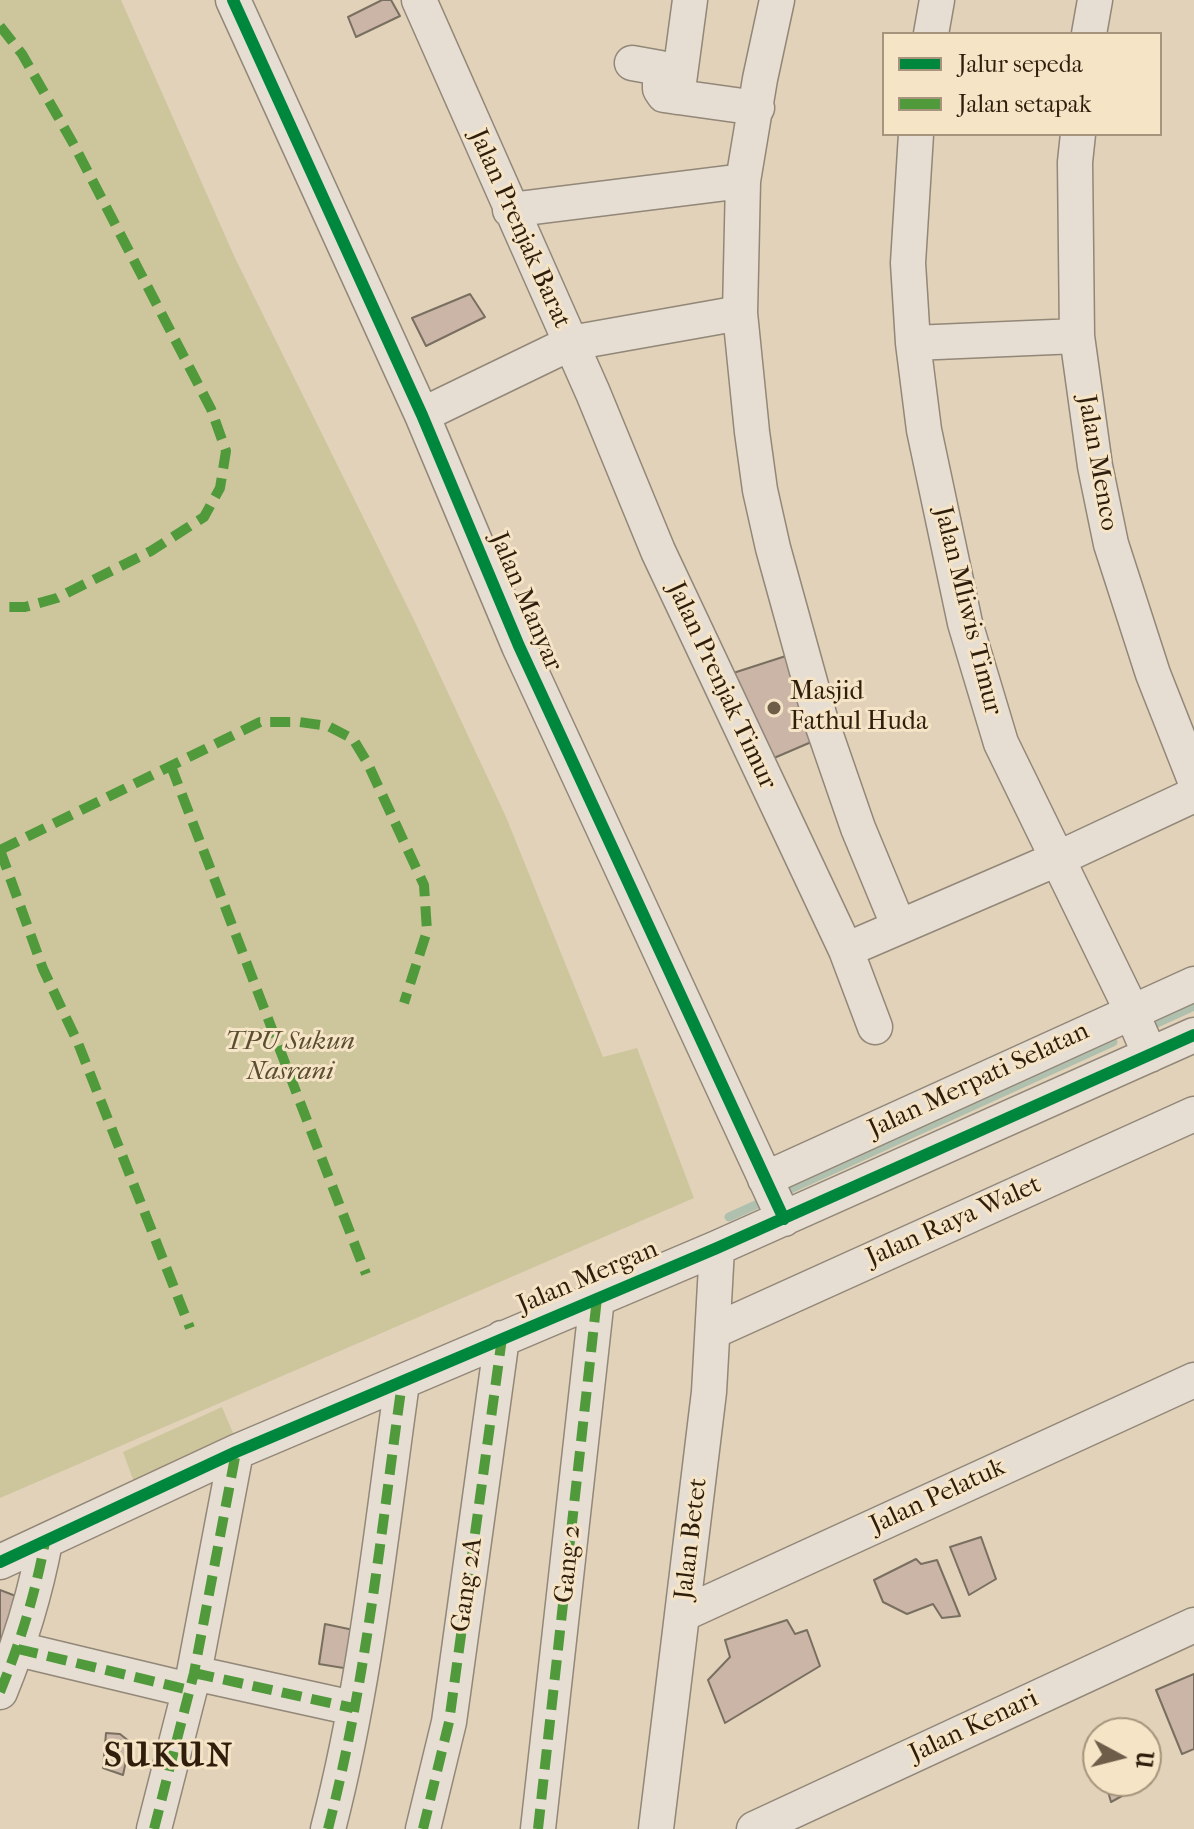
<!DOCTYPE html>
<html>
<head>
<meta charset="utf-8">
<style>
	body { margin:0 }
	#map { position:relative; width:1194px; height:1829px; overflow:hidden; background:#e1d2b9; font-family:"IM FELL French Canon",serif }
	canvas { display:block }
	.legend { position:absolute; left:882px; top:32px; width:280px; height:104px; box-sizing:border-box; background:#f6e4c7; border:2px solid #a6957c; margin:0; padding:10px 14px; list-style:none; font-size:24px; color:#2f1e0c }
	.legend li { display:flex; align-items:center; gap:16px; height:40px }
	.legend b { width:40px; border:2px solid #a6957c }
	.north { position:absolute; left:1082px; top:1717px; width:80px; height:80px; box-sizing:border-box; background:#f6e4c7; border:2px solid #a6957c; border-radius:50%; rotate:97deg; font-size:22px; font-weight:700; line-height:32px; text-align:center; color:#2f1e0c }
	.north::after { content:''; display:block; margin:auto; width:28px; height:36px; background:#6d5d49; clip-path:polygon(50% 0,100% 100%,50% 72%,0 100%) }
</style>
</head>
<body>
<div id="map">
<canvas width="1194" height="1829"></canvas>
<ul class="legend">
<li><b style="height:10px;background:#00873e"></b>Jalur sepeda</li>
<li><b style="height:10px;background:#509a3b"></b>Jalan setapak</li>
</ul>
<div class="north">U</div>
</div>
<script>
const c = document.querySelector('canvas').getContext('2d');
c.lineJoin = 'round';
function paint(path, color) {
  c.fillStyle = color;
  c.fill(path, 'evenodd');
}
function strokePath(path, color, width, dash) {
  c.strokeStyle = color;
  c.lineWidth = width;
  c.lineCap = dash ? 'butt' : 'round';
  c.setLineDash(dash || []);
  c.stroke(path);
}
function drawText(font, color, halo, rows, align = 'center') {
  c.font = font + ' "IM FELL French Canon",serif';
  c.lineWidth = 6;
  c.setLineDash([]);
  c.textBaseline = 'middle';
  c.strokeStyle = halo;
  c.fillStyle = color;
  for (const [text, x, y, turn = 0] of rows) {
    c.save();
    c.translate(x, y);
    c.rotate((+turn || 0) * Math.PI / 180);
    c.textAlign = isNaN(turn) ? turn : align;
    if (halo) c.strokeText(text, 0, 0);
    c.fillText(text, 0, 0);
    c.restore();
  }
}
paint(new Path2D(`
	M0 0H121L235 258 414 620 506 817 603 1057 637 1048 694 1198 0 1498Z
	M222 1407 236 1440 134 1482 123 1452Z`), '#cdc69d');
strokePath(new Path2D(`
	M1155 1024 1194 1006
	M729 1217 1113 1042`), '#b0c0ae', 9);
const building = new Path2D(`
	M382 0H391L400 16 356 37 348 17Z
	M470 294 485 317 426 346 412 318Z
	M792 654 816 740 767 761 724 676Z
	M981 1537 996 1579 969 1595 950 1547Z
	M916 1559 921 1564 937 1560 960 1616 942 1618 933 1604 907 1614 883 1602 874 1580Z
	M0 1590 26 1600 0 1654Z
	M787 1620 795 1634 807 1630 820 1666 725 1723 708 1680 730 1657 725 1640Z
	M325 1624 363 1632 356 1670 319 1664Z
	M1194 1674V1749L1182 1754 1156 1690Z
	M106 1733 120 1734 130 1742 123 1775 103 1768Z
	M1146 1761 1153 1779 1111 1802 1105 1781H1146Z`);
paint(building, '#cab5a7');
strokePath(building, '#796f60', 2);
const minor = new Path2D(`
	M233 0 422 415 519 646 784 1219
	M419 0 593 393 658 551 846 950 875 1027
	M777 0 760 79 743 181 740 313 752 432 760 490 773 548 820 718 858 828 899 927
	M931 34 937 0
	M1089 34 1095 0
	M632 63 660 68V89L664 95 757 108
	M677 97 690 0
	M916 134 908 263 913 343 924 430 965 623 1001 743 1124 995 1150 1055
	M1078 134 1075 162 1077 336 1095 466 1111 544 1153 674 1194 778
	M510 210 743 181
	M913 343 1077 336
	M422 415 571 343 740 313
	M846 950 1057 859 1194 795
	M765 1179 1194 984
	M714 1331 1194 1114
	M0 1562 236 1452 717 1248 1194 1035
	M683 1614 1194 1380
	M18 1649 189 1690
	M194 1673 353 1708
	M0 1692C20 1643 35 1595 45 1542
	M154 1829 194 1673 236 1452
	M328 1829C366 1683 381 1531 402 1383
	M423 1829 449 1722 502 1338
	M538 1829 597 1298
	M656 1829 709 1392 717 1248
	M754 1829 1194 1625`);
strokePath(minor, '#928778', 37);
strokePath(minor, '#e6ded2', 34);
strokePath(new Path2D(`
	M0 26 22 54 74 145 211 409 226 451 220 488 204 517 151 551 57 598 25 607H0
	M171 766 366 1274
	M0 850 260 722H299L328 726 353 739 367 762 424 885 427 931 404 1003
	M0 850 43 969 78 1043 190 1328
	M18 1649 189 1690
	M194 1673 353 1708
	M0 1692C20 1643 35 1595 45 1542
	M154 1829 194 1673 236 1452
	M328 1829C366 1683 381 1531 402 1383
	M423 1829 449 1722 502 1338
	M538 1829 597 1298`), '#509a3b', 10, [20, 10]);
strokePath(new Path2D(`
	M233 0 422 415 519 646 784 1219
	M0 1562 236 1452 717 1248 1194 1035`), '#00873e', 12);
for (const [x, y, r, color] of [
	[774,708,8,"#6d5d49"]
]) {
  const dot = new Path2D();
  dot.arc(x, y, r, 0, 2 * Math.PI);
  c.fillStyle = color;
  c.fill(dot);
  strokePath(dot, '#f6e4c7', 3);
}
drawText('26px', '#2f1e0c', '#f6e4c7', [
	["Jalan Prenjak Barat",519,229,66],
	["Jalan Menco",1097,463,80],
	["Jalan Manyar",525,602,67],
	["Jalan Mliwis Timur",967,611,76],
	["Jalan Prenjak Timur",721,686,65],
	["Jalan Merpati Selatan",979,1081,-25],
	["Jalan Raya Walet",954,1222,-24],
	["Jalan Mergan",588,1278,-23],
	["Jalan Pelatuk",938,1497,-25],
	["Jalan Betet",692,1539,-83],
	["Gang 2",569,1564,-84],
	["Gang 2A",468,1585,-82],
	["Jalan Kenari",974,1727,-25]
]);
drawText('26px', '#2f1e0c', '#f6e4c7', [
	["Masjid",790,693],
	["Fathul Huda",790,723]
], 'left');
drawText('italic 26px', '#5a4e31', '#f6e4c7', [
	["TPU Sukun",290,1043],
	["Nasrani",290,1073]
]);
c.letterSpacing = '2px';
drawText('bold 34px', '#2f1e0c', '#f6e4c7', [
	["SUKUN",169,1758]
]);
c.letterSpacing = '0px';
</script>
</body>
</html>
